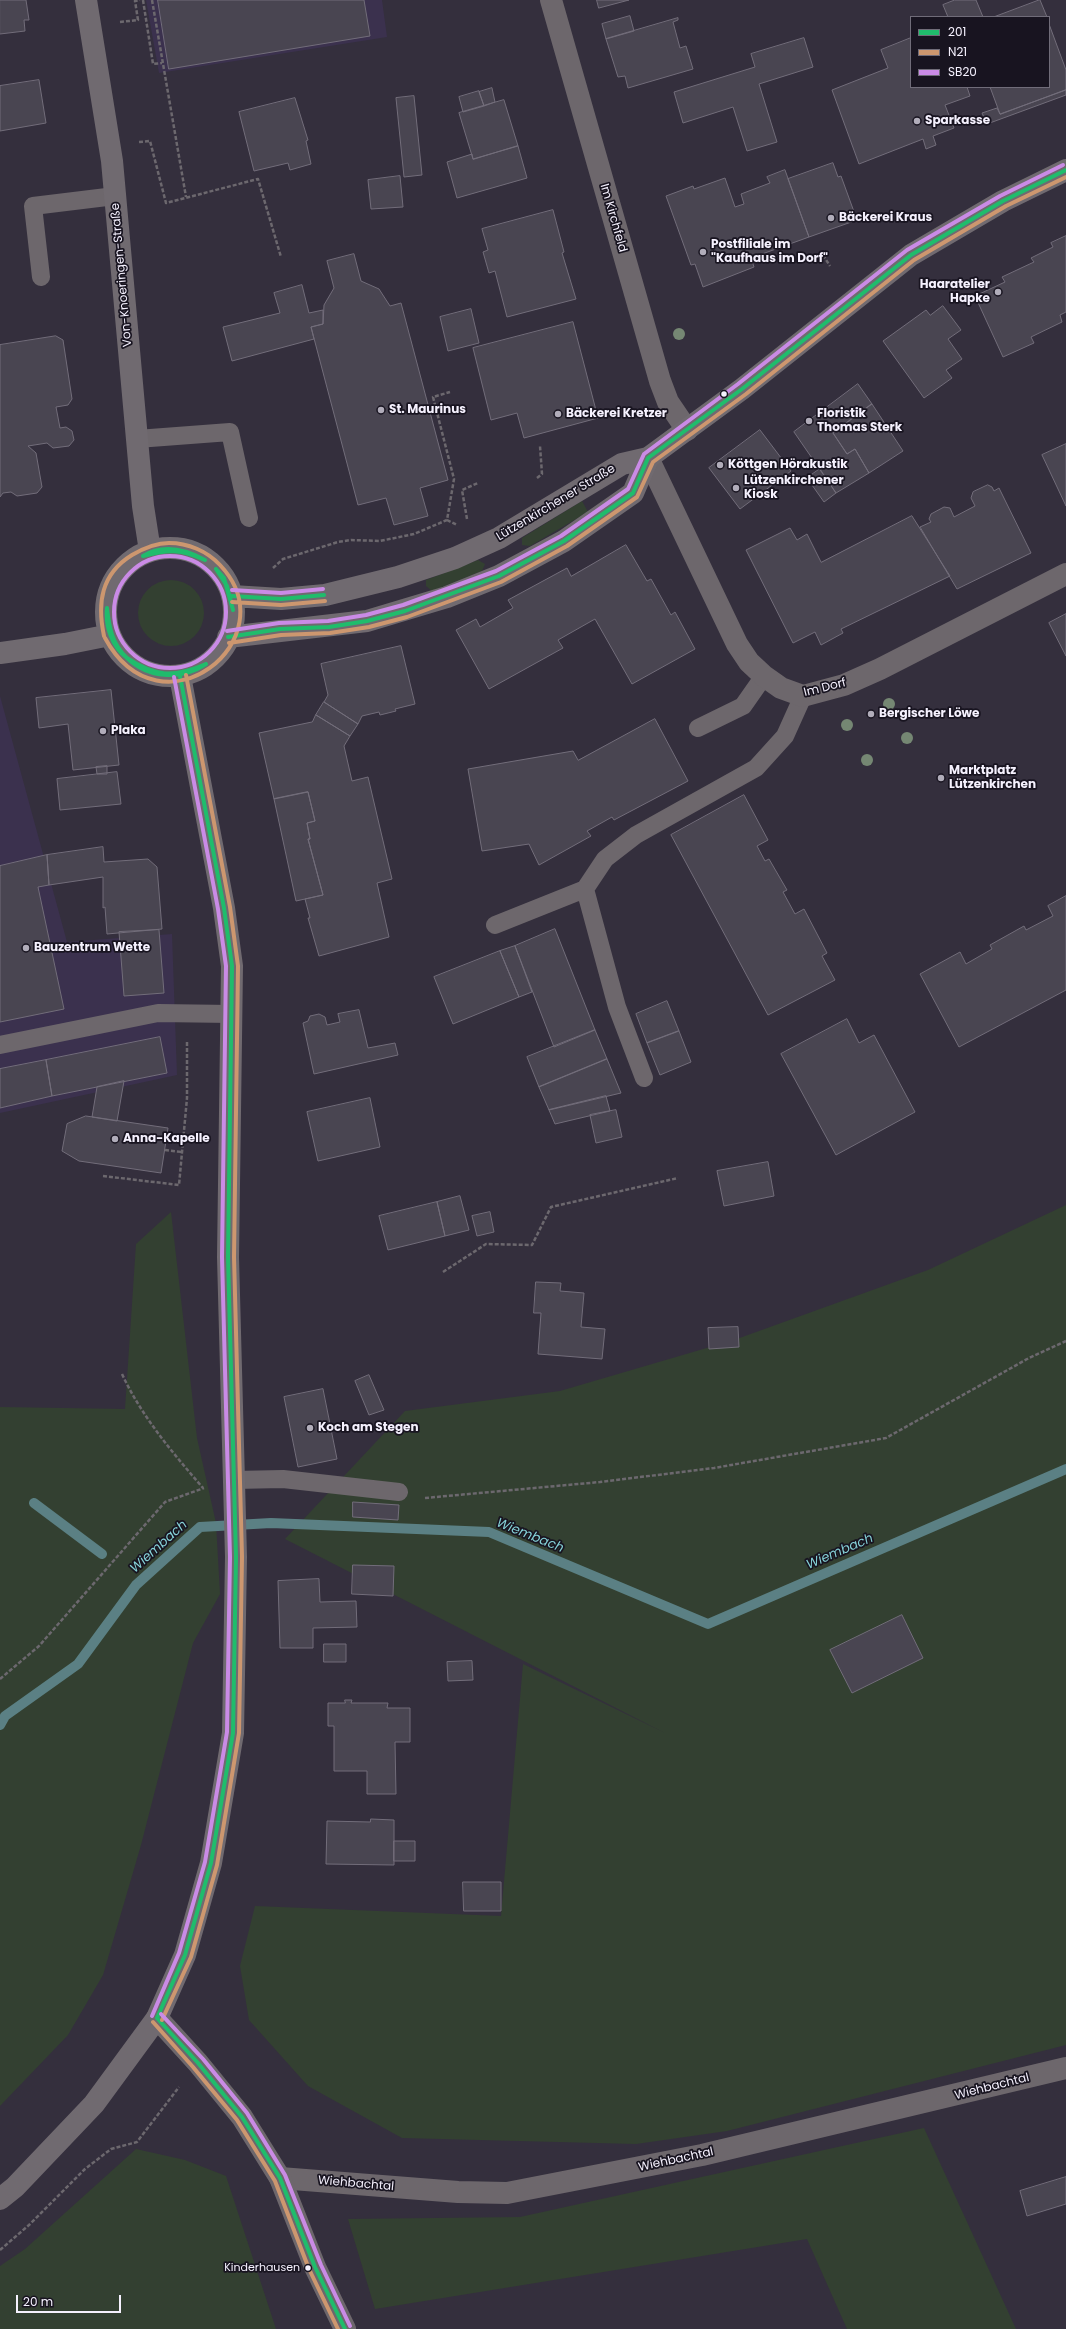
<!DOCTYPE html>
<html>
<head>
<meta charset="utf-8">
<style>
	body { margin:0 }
	#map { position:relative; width:1066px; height:2329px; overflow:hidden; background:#342f3d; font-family:Poppins,sans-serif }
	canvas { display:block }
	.legend { position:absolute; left:910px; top:16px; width:140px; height:72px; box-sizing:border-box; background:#181420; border:1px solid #706c79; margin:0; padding:5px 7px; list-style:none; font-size:12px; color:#f5f1fe }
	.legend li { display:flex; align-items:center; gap:8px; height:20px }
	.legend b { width:20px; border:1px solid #706c79 }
	.scale { position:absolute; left:16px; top:2295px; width:105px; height:18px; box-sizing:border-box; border:2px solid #f5f1fe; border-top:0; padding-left:5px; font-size:12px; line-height:14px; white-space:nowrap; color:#f5f1fe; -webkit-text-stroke:3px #181420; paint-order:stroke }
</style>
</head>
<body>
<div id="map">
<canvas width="1066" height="2329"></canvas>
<ul class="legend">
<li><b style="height:5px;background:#20bc6c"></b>201</li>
<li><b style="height:5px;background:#cd976f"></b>N21</li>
<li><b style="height:5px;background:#ca8be6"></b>SB20</li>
</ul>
<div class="scale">20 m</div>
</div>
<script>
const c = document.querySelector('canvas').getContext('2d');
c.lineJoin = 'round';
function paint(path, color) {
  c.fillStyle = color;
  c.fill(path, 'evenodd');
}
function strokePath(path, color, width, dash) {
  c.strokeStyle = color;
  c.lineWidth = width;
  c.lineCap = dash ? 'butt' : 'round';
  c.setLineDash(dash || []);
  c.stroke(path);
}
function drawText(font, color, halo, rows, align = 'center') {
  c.font = font + ' Poppins,sans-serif';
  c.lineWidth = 3.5;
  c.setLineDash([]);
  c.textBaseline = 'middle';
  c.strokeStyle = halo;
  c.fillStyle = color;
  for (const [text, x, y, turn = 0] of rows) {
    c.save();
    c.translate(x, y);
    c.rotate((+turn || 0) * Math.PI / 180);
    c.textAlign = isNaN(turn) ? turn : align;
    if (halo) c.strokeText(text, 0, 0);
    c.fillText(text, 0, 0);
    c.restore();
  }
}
paint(new Path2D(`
	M146 0H382L387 37 159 73Z
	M0 696 67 942 172 934 177 1075 0 1113Z`), '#3b314e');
paint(new Path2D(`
	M582 501 588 512 530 546 522 545V538Z
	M478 560 485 564 482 571 432 591 426 586V580Z
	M138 613a33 33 0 1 1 66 0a33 33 0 1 1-66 0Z
	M1066 1205V2045L727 2131 636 2144 402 2138 308 2086 249 2020 240 1966 255 1906 501 1916 523 1664 665 1733 285 1539 405 1411 560 1391 734 1340 928 1270Z
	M171 1212 197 1438 216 1523 220 1594 193 1643 141 1845 103 1975 68 2035 0 2106V1407L125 1409 136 1244Z
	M924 2128 1016 2329H847L807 2239 375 2309 348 2219 520 2217Z
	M136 2149 185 2160 226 2176 276 2329H0V2266L25 2249Z`), '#334031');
strokePath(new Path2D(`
	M34 1503 102 1554
	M0 1725 5 1716 78 1664 136 1585 200 1527 271 1523 489 1532 708 1624 1066 1469`), '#5b8084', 10);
const building = new Path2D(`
	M0 0H26L29 20H24L25 31 0 34Z
	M158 0H364L370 36 169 69Z
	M597 0H629L599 8Z
	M955 0H976L983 17H948L943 5Z
	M1040 0 1047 17H994Z
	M630 16 634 31 606 39 602 24Z
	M678 18V20L673 22 680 48 686 46 693 69 628 88 625 76 618 77 606 39Z
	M1049 24 1066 70V90L1000 114 990 87H1049Z
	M804 38 813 67 759 84 777 142 747 151 733 107 683 123 674 92 755 67 751 54Z
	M911 38V87H967L970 96 945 105 954 128 933 136 936 145 926 149 923 139 859 164 832 90 888 68 881 50Z
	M39 80 46 123 0 131V86Z
	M492 88 495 102 484 106 479 92Z
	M1066 90V95L987 124 982 113 997 108 1000 114Z
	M479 91 484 106 463 112 459 97Z
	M414 96 422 175 404 177 396 98Z
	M295 98 308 140 306 141 311 164 290 170 288 163 254 171 239 112Z
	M504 100 518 146 473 159 459 113Z
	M518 146 527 178 457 198 447 162 472 154 473 159Z
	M833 163 838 177 841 176 857 220 809 237 788 179Z
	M785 170 809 237 751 258 754 267 703 287 695 264 691 265 666 196 693 186 694 189 725 178 735 207 744 204 741 194 770 183 767 177Z
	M400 176 403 207 371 209 368 180Z
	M553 210 564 252 562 253 576 299 507 317 495 271 489 273 483 252 488 250 482 229Z
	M1066 236V312L1060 315 1062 322 1031 337 1034 343 1003 357 975 296 1005 282 1002 277 1034 262 1031 258 1053 247 1051 243Z
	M354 254 361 281 379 289 390 306 401 303 448 480 420 488 428 516 394 525 386 498 358 505 311 327 323 324 324 305 334 288 327 261Z
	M302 285 309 313 323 310V324L311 327 314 339 232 361 223 327 280 313 274 293Z
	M943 306 961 330 948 339 962 359 946 370 952 378 924 398 883 341 926 310 930 315Z
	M471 309 479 343 448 351 440 317Z
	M573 322 598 418 524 438 517 413 491 420 473 348Z
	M56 336 63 340 72 399 68 405 56 407 60 428 66 427 72 431 74 440 69 446 53 448 47 443 28 446 36 453 42 487 37 493 17 496 11 492 3 493 0 497V345Z
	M858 384 872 404 833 433 847 454 855 449 869 473 836 493 794 432Z
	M872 404 903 451 869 473 855 449 847 454 833 433Z
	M760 430 791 471 740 509 709 468Z
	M1066 444V506L1042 455Z
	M820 469 836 493 824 502 807 478Z
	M988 485 992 487 994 491 999 488 1031 553 957 589 920 527 931 522 929 519 931 514 944 507 950 508 954 517 975 506 971 498 973 492Z
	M912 516 950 576 841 629 843 633 821 645 815 632 793 643 746 550 790 528 797 540 807 534 821 562Z
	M626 545 647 581 651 579 671 615 675 612 695 649 632 684 595 619 558 640 563 648 489 689 456 630 476 619 480 627 513 608 508 600 567 568 571 576Z
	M1066 614V656L1049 623Z
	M401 646 415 704 395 709 396 711 380 715 379 712 362 716 358 724 324 702 328 695 321 664Z
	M111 690 119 765 73 770 68 724 39 728 36 698Z
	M324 702 358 724 350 736 316 715Z
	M316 715 350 736 344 746 352 781 368 777 392 879 377 883 389 937 319 956 308 918H310L305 899 323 895 308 839H310L307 823 315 821 308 792 274 799 259 733 312 722Z
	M655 719 688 781 614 820 612 817 587 831 591 836 539 865 529 844 482 851 468 769 573 751 578 760Z
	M107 766V774H97L96 767Z
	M117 772 121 804 60 810 57 779Z
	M308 792 315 821 307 823 310 839H308L323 895 296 901 274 799Z
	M744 795 768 840 757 846 765 861 769 859 787 890 783 892 795 914 804 909 827 953 822 956 835 980 768 1015 671 835Z
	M103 847 104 862 148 859 157 867 162 929 107 934 105 907 103 908V877L49 885 47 855Z
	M47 855 49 885 38 887 64 1009 0 1022V866Z
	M1066 896V990L959 1047 920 974 960 952 966 964 992 949 990 945 1024 926 1026 930 1053 916 1048 906Z
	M555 929 595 1030 554 1047 515 946Z
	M159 930 164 993 124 996 119 932Z
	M515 946 532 992 519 997 500 951Z
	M500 951 519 997 453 1024 434 977Z
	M667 1001 679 1031 647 1043 636 1014Z
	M359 1010 368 1048 395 1043 398 1055 314 1074 303 1023 308 1021 310 1016 319 1014 325 1017 327 1025 340 1022 338 1014Z
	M847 1019 859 1043 874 1035 915 1112 836 1155 781 1054Z
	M595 1030 607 1059 539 1087 527 1057Z
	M679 1031 691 1062 660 1075 647 1043Z
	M160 1037 167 1073 52 1096 46 1060Z
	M607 1059 621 1093 549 1110 539 1087Z
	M46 1060 52 1096 0 1108V1069Z
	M124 1081 117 1121 92 1117 97 1087Z
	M606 1096 610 1111 555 1124 549 1110Z
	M370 1098 380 1147 318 1161 307 1112Z
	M616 1110 622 1137 596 1143 590 1115Z
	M86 1116 168 1128 161 1173 79 1161 62 1151 67 1124Z
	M768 1162 774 1196 724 1206 717 1171Z
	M460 1196 469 1230 445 1236 437 1202Z
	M437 1202 445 1236 388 1250 379 1216Z
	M490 1212 494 1232 477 1236 472 1216Z
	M536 1282 561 1283 560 1291 584 1293 581 1327 605 1329 602 1359 538 1354 541 1313H534Z
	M738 1327 739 1347 709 1349 708 1328Z
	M369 1375 384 1410 369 1415 355 1381Z
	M323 1389 337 1459 298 1467 284 1397Z
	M353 1502 399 1505 398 1520 353 1517Z
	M353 1565 394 1566 393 1596 352 1594Z
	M319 1579 320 1602 356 1601 357 1627 313 1628V1648H280L278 1581Z
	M902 1615 923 1658 852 1693 830 1650Z
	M324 1644H346V1662H324Z
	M472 1661 473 1680 448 1681 447 1662Z
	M345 1700H352L351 1703H388L387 1708H410V1742H395L396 1794H367V1771H334V1726H328V1703H345Z
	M371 1819 394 1820V1865L326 1864 327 1821 370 1822Z
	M394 1841H415V1861H394Z
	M463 1882H501V1911H464Z
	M1066 2177V2204L1027 2216 1020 2191Z`);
paint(building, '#494551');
strokePath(building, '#726d7a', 1);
strokePath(new Path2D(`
	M143 0 153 64 162 63
	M152 0 186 197
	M120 22 138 20 135 1 140 0
	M139 142 150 141 166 203 258 179 281 257
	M823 255 830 266
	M537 478 542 474 540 446
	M467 519 462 490 478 483
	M447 520 457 525
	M273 568 283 559 338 542 351 540 380 541 414 534 447 520 454 479 433 397 450 392
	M165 1150 182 1152
	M103 1176 179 1185 187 1098V1040
	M443 1272 486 1244 532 1245 551 1207 678 1178
	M122 1374C142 1417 172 1452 203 1488
	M425 1498 600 1482 714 1468 886 1438 1029 1358 1066 1341
	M0 1679 39 1646 165 1502 204 1488
	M0 2250 29 2225 85 2169 111 2149 137 2142 179 2087`), '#6c686e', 2.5, [4, 2]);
strokePath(new Path2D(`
	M41 277 33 206 115 196
	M137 439 230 432 249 518
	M698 728 743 706 764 676
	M585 889 617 1007 644 1078
	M495 925 585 889 605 859 636 835 756 768 785 736 803 696
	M0 1045 158 1013 232 1014
	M234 1480 283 1479 399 1492`), '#6d676c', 18);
strokePath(new Path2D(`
	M551 0 660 381 668 402 687 430
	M648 458 737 644 749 662 764 676 781 688 803 696 844 685 880 669 1066 574
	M280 2178 458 2192 507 2193 702 2155 1066 2068`), '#6d676c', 22);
strokePath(new Path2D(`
	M157 2018 198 2063 242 2117 280 2178 315 2267 345 2329`), '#6d676c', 22);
strokePath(new Path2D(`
	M86 0 112 161 143 506 150 551
	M106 612a64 64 0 1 1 128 0a64 64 0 1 1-128 0Z
	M232 596 281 599 325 595 398 577 455 558 499 538 622 464 648 458 742 389 911 255 1003 201 1066 170
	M228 637 367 621 447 597 499 576 564 541 633 493 648 458
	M0 653 65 644 110 635
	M0 2199 15 2187 94 2104 157 2018 185 1955 211 1863 233 1733 236 1557 228 1257 232 966 224 908 180 676`), '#706a70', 22);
strokePath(new Path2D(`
	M143 556C163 544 185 549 205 560
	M143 556C168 549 181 549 205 560
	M216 569 224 578 233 610
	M216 569 227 586 233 610
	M232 596 281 599 324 595
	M107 608C109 627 112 644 127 658
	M107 608C105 626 112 647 127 658
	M228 637 280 629 329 627 367 621 405 611 499 576 564 541 633 493 648 458 742 389 911 255 1003 201 1066 170
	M127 658C155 677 174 678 206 664
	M127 658C148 678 180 681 206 664
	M157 2018 185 1955 211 1863 233 1733 236 1557 228 1257 232 966 224 908 180 676
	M157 2018 198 2063 242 2117 280 2178 315 2267 345 2329`), '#20bc6c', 4);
strokePath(new Path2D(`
	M232 602 281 605 325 601
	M104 636C97 603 101 574 132 555 144 548 155 543 169 543 188 543 207 551 220 565 290 639 161 741 105 638
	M229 643 281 635 330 633 369 627 407 617 501 582 567 546 637 497 653 462 746 394 914 260 1006 206 1066 177
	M162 2020 191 1957 217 1865 239 1733 242 1557 234 1257 238 966 230 907 186 675
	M153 2022 193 2067 237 2120 275 2181 309 2269 338 2329`), '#cd976f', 4);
strokePath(new Path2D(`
	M114 612a56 56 0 1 1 112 0a56 56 0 1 1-112 0Z
	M232 590 281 593 323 589
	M227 631 279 623 328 621 366 615 403 605 496 571 561 536 628 489 644 454 738 384 907 250 1000 196 1063 165
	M161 2014 203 2059 247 2113 285 2175 321 2265 350 2326
	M152 2016 179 1953 205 1862 227 1732 230 1557 222 1257 226 966 218 909 174 677`), '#ca8be6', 4);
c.fillStyle = '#758773';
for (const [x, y] of [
	[679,334],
	[889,704],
	[847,725],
	[907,738],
	[867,760]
]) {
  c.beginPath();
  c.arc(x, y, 6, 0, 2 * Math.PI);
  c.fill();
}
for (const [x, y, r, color] of [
	[917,121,4,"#b1adba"],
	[831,218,4,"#b1adba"],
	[703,252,4,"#b1adba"],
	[998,292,4,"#b1adba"],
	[724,394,3.5,"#f5f1fe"],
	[381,410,4,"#b1adba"],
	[558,414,4,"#b1adba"],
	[809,421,4,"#b1adba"],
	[720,465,4,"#b1adba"],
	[736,488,4,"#b1adba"],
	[871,714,4,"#b1adba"],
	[103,731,4,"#b1adba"],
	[941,778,4,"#b1adba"],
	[26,948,4,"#b1adba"],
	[115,1139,4,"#b1adba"],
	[310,1428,4,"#b1adba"],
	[308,2268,3.5,"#f5f1fe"]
]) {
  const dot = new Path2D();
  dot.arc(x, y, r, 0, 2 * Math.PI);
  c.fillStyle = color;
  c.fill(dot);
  strokePath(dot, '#181420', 1.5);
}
drawText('11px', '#f5f1fe', '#181420', [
	["Kinderhausen",300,2268]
], 'right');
drawText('bold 12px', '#f5f1fe', '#181420', [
	["Sparkasse",925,121],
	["Bäckerei Kraus",839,218],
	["Postfiliale im",711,245],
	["\"Kaufhaus im Dorf\"",711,259],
	["Haaratelier",990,285,"right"],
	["Hapke",990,299,"right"],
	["St. Maurinus",389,410],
	["Bäckerei Kretzer",566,414],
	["Floristik",817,414],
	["Thomas Sterk",817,428],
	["Köttgen Hörakustik",728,465],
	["Lützenkirchener",744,481],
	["Kiosk",744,495],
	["Bergischer Löwe",879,714],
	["Plaka",111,731],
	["Marktplatz",949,771],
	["Lützenkirchen",949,785],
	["Bauzentrum Wette",34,948],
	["Anna-Kapelle",123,1139],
	["Koch am Stegen",318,1428]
], 'left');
drawText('12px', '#f5f1fe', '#181420', [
	["Im Kirchfeld",613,218,74],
	["Von-Knoeringen-Straße",122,275,-95],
	["Lützenkirchener Straße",556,503,-31],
	["Im Dorf",825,688,-14],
	["Wiehbachtal",992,2087,-14],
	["Wiehbachtal",676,2160,-12],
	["Wiehbachtal",356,2184,5]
]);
drawText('italic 13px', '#85d1d7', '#181420', [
	["Wiembach",530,1536,22],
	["Wiembach",159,1547,-42],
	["Wiembach",840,1552,-23]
]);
</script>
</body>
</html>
